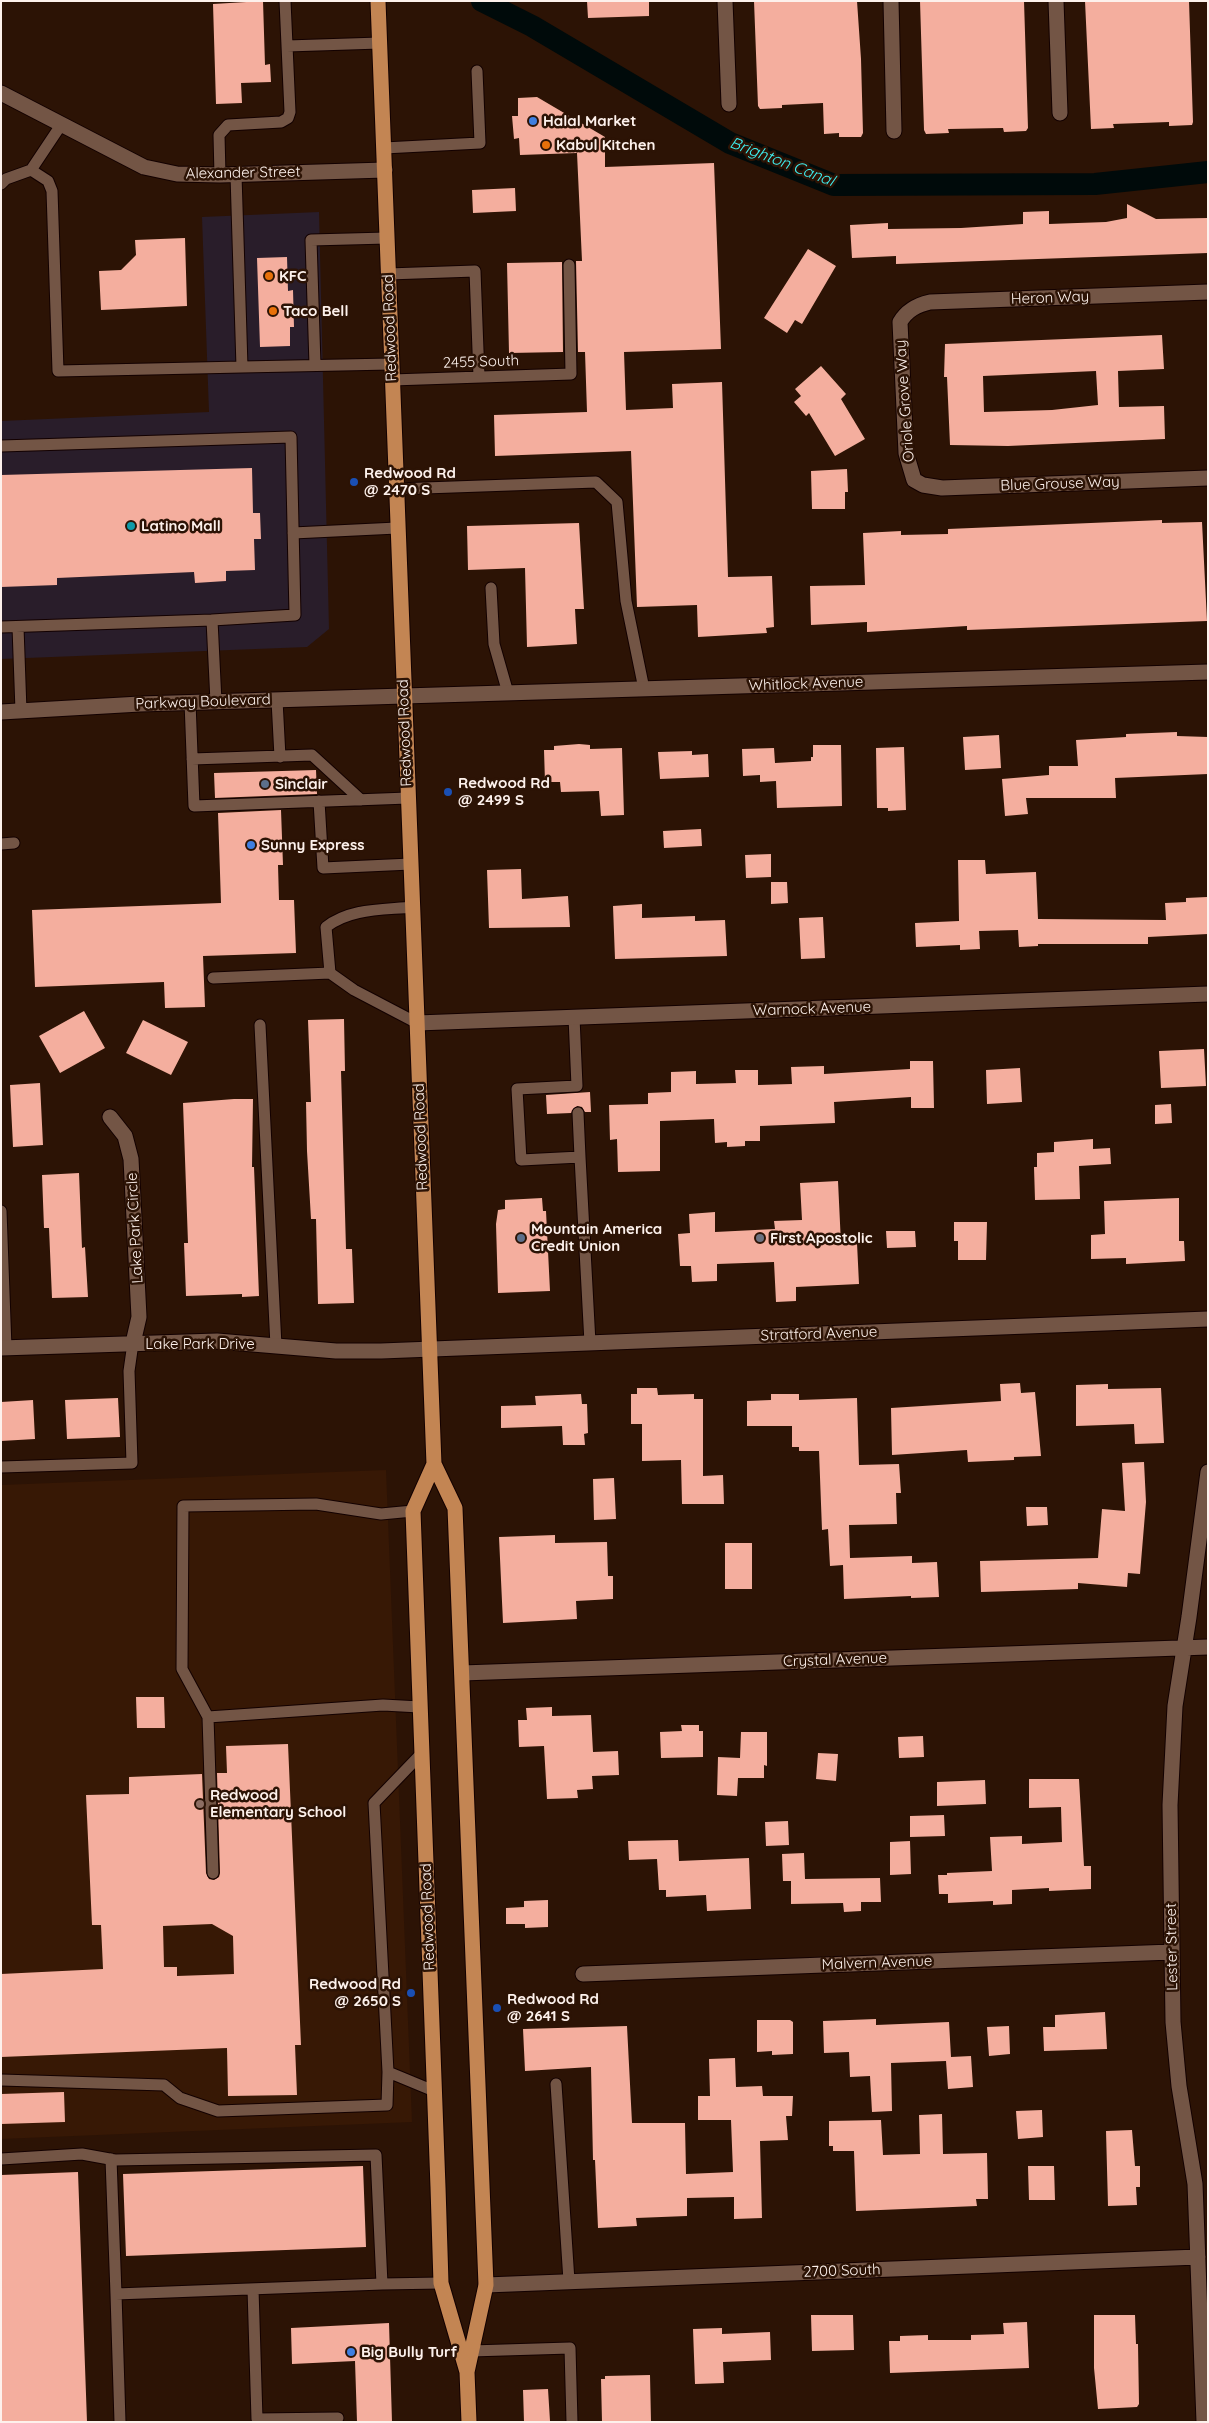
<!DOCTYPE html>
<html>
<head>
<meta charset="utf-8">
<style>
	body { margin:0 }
	#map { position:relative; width:1209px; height:2423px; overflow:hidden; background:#2c1305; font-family:Quicksand,sans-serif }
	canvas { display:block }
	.frame { position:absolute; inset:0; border:2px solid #fdf1ec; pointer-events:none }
</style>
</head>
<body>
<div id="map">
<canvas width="1209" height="2423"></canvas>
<div class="frame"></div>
</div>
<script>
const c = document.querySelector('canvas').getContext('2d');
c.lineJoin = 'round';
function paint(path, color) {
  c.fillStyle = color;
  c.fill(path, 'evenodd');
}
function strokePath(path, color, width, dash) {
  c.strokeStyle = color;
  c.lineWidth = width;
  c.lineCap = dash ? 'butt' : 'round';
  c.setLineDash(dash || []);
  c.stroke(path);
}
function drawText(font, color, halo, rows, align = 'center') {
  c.font = font + ' Quicksand,sans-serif';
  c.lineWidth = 5;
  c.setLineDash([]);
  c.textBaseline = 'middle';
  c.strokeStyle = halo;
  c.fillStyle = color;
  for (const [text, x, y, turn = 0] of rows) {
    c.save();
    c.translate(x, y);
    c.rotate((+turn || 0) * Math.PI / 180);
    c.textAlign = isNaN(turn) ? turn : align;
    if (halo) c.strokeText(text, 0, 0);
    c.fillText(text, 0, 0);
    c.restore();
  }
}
paint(new Path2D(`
	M319 212 329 629 307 647 1 659V421L209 412 202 217Z`), '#291d2a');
paint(new Path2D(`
	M386 1470 412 2122 1 2139V1485Z`), '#371805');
strokePath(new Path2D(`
	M482 1 532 26 730 143 834 185 1095 184 1208 172`), '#000a0a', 22);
paint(new Path2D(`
	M263 1 265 65 270 64 271 82 241 83 242 103 216 104 213 4Z
	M587 1H649V16L588 18Z
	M754 1H857L861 59 863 133 861 137H839V133L824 134 823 103 782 105V108L760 109 758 106Z
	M920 1H1024L1028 128 1026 131 1004 132 1003 128 948 129 949 133 926 134 924 130Z
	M1085 1H1189L1193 122 1192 125 1169 126V122L1113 124 1114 128 1091 129Z
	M537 97 605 137V167L714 163 721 349 624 352 626 410 673 408 672 384 722 382 728 577 772 576 774 627 766 628 767 633 698 637 697 605 637 607 631 451 495 456 494 415 587 412 585 352H578L576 261H582L577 153 520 155 519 138 514 139 512 116H518V98Z
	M515 188 516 211 473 213 472 190Z
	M1127 204 1156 219 1208 218V253L896 264V256L852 258 850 225 888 223V229L961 228 1023 224V212L1049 211V224L1106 222 1127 218Z
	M185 238 187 306 101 310 99 271 121 270 136 255 135 240Z
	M808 249 836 266 802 324 795 320 787 333 764 318Z
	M287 257 288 291 293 290 294 327H290V346L260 347 257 258Z
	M562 262 563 352 509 353 507 263Z
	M1162 335 1164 369 1118 371 1119 407 1164 406 1165 439 1008 446 950 445 947 377H944L945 344ZM1096 371 1098 405 1052 410 984 412 983 376Z
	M821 366 846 394 841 399 865 439 835 456 809 413 806 416 794 402 801 396 795 389Z
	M252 468 253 513H260L261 539H254L255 570 226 571V581L195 583 194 572 57 578V585L1 587V475Z
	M847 469 848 492H845V509H812L811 471Z
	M1162 520V523L1202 522 1207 621 967 630V626L867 632V622L811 625 810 586 865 585 863 533 901 531V535L948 534V529Z
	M579 523 584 609H575L577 644 527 647 525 568 468 570 467 526Z
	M1177 732V736L1208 737V774L1115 778 1116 798H1026L1028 814 1005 816 1002 779 1049 775V766H1078L1076 740 1126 737V734Z
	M999 735 1001 768 965 770 963 737Z
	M579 744 590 745V749L622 748 624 815 601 816 599 791 561 792 560 782H545L544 750H554V746Z
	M813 745H841L842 806 777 808 776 781 760 782V775L743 776 742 749 774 748 775 763 811 761V757H813Z
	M904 747 906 810 888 811V808H877L876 748Z
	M692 751V755L708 754 709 777 660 779 658 752Z
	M316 770 317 794 215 798 214 773Z
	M281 810 283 865H278L279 900H294L296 953 203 956 205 1007 165 1008 164 982 35 987 32 910 221 903 218 813Z
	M701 829 702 846 664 848 663 831Z
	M771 854V877L746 878 745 855Z
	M958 860H985L986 874 1036 872 1038 919 1166 920 1165 903 1186 902V898L1207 897 1208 934 1148 937V944H1038V946L1019 947 1018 930 979 931 980 949 960 950V945L916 947 915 923 959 921Z
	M521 869 522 899 568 896 570 927 489 928 487 870Z
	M771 882H787L788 903 771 904Z
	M642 904V918L695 916V921L725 920 727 956 615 959 613 906Z
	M823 917 825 958 801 959 799 918Z
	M84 1011 105 1048 60 1073 39 1036Z
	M344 1019 345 1071H341L346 1249H352L354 1303 318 1304 316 1219H311L307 1151 306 1102H311L308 1020Z
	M143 1020 188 1042 171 1075 126 1053Z
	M1204 1049 1206 1086 1161 1088 1159 1051Z
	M910 1061H933L934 1108H911V1097L834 1102 835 1123 760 1126V1141H745V1146L727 1147V1142L715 1143 714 1119 660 1121V1171L618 1172 617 1139 610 1140 609 1105 648 1104V1093L671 1092V1072L696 1071V1084L736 1083 735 1070H758V1085L792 1084 791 1067 824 1066V1074L910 1069Z
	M1020 1068 1022 1102 987 1104 986 1070Z
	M40 1083 43 1145 13 1147 10 1085Z
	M590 1092 591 1112H585L582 1107 577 1106 571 1113 547 1114 546 1095Z
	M234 1099H253L252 1167H254L259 1296 242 1297V1294L186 1296 184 1243H188L183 1103Z
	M1171 1104 1172 1123 1155 1124V1105Z
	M1093 1139V1149L1110 1148 1111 1164 1079 1166 1080 1199 1035 1200 1034 1167H1037V1153L1054 1152V1142Z
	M79 1173 82 1248 85 1247 88 1297 52 1298 49 1228H44L42 1175Z
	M838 1181 841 1244 857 1243 859 1284 796 1287V1301L776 1302 774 1262 717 1264V1281L692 1282 691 1266H680L678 1234 690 1233 689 1214 715 1212V1232L775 1229 774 1221 802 1220 800 1183Z
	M542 1198 543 1211H546L550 1291 498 1293 496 1224 498 1210 505 1209V1200Z
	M1179 1198V1241H1184L1185 1261 1126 1264V1258L1091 1259V1235L1105 1234 1104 1201Z
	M954 1222H987L986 1260H958V1241H954Z
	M886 1231H915L916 1247 887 1248Z
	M1020 1383 1021 1393 1035 1392 1041 1456 1014 1457V1460L968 1462 967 1450 892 1455 891 1408 1001 1401 1000 1384Z
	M1108 1384V1389L1161 1388 1164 1443 1135 1444 1134 1424 1076 1426V1385Z
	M637 1388H657L658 1395 694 1394V1399H703V1476L723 1475 724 1504H682L681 1460 642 1461V1424H631V1394H637Z
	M581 1394 582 1404H587L588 1433 584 1434 585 1445H563L562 1426 501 1428V1406L536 1405 535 1396Z
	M771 1394H799V1400L857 1398 859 1465 899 1464 901 1493H896L897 1524 849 1525 850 1558 912 1556V1563L937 1562 939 1597 911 1598V1596L844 1599 843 1565 830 1566 828 1529 822 1530 819 1451H799V1447H792V1426H747V1401L771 1400Z
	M118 1398 120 1437 67 1439 65 1400Z
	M33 1400 35 1439 1 1441V1402Z
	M1144 1462 1146 1502 1140 1574 1128 1573 1127 1587 1078 1583V1589L981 1592 980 1561 1098 1558 1102 1509 1125 1511 1122 1463Z
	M614 1478 616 1519 594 1520 593 1479Z
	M1026 1507H1047L1048 1525 1027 1526Z
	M555 1535V1543L607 1542 608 1576H613V1599L576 1601 577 1619 503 1623 499 1537Z
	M725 1543H752V1589H725Z
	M136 1697H164L165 1728H137Z
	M552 1707V1716L591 1715 593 1752 618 1751 619 1775 592 1776 593 1789 577 1790 578 1798 547 1799 544 1746 519 1747 518 1720H527L526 1708Z
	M681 1725H699V1731H703V1757L661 1758 660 1732 682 1731Z
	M741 1732H767V1766L764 1765V1778H738L737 1796 717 1795 718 1757 740 1758Z
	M923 1736 924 1757 899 1758 898 1737Z
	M288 1744 301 2045H295L297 2095 228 2096 227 2048 1 2057V1974L103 1969 101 1925H92L86 1795 129 1794V1777L202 1774 206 1873 209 1879 214 1880 219 1877 220 1873 217 1773H227L226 1746ZM212 1924 233 1936 234 1974 177 1976V1967H164L163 1926Z
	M818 1753 838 1754 836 1781 816 1779Z
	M1029 1779H1079L1084 1866H1091V1889L1049 1891V1888L1012 1890V1904L993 1905V1901L948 1903V1894H939L938 1875H947V1873L992 1871 990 1837 1022 1836V1844L1062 1842 1061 1807 1029 1808Z
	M985 1780 986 1804 937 1806V1782Z
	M944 1815 945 1836 910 1837V1816Z
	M788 1821 789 1845 766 1846 765 1822Z
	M678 1840 679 1861 749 1858 751 1909 707 1911 706 1895 666 1897V1890H659L657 1859 629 1860 628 1841Z
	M910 1841 911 1874 890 1875V1842Z
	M804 1853 805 1879 880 1878 881 1902H861V1911L844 1912 843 1903 791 1904V1881H783L782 1854Z
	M548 1900V1927L525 1928V1924H506V1908L524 1907V1901Z
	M1105 2012 1107 2049 1044 2051 1043 2027H1055V2015Z
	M876 2019V2025L949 2022 951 2057 971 2056 973 2087 948 2089 946 2061 891 2063 892 2111 872 2112 870 2076 850 2077 849 2052 824 2053 823 2021Z
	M757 2020H790L793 2022V2054L772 2055V2051L757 2052Z
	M627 2026 632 2123H685L686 2174 733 2172 731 2120H698V2096H710L709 2059 735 2058 736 2087 762 2086 763 2096H793L792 2116H786L788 2140 760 2141 762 2218 734 2219V2197L687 2198V2216L636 2218 637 2226 598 2228 595 2160H593L591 2067 525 2071 523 2029Z
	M1009 2026 1010 2054 989 2056 987 2027Z
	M64 2092 65 2122 1 2124V2094Z
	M1042 2110 1043 2137 1018 2139 1016 2111Z
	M942 2114 943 2154 987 2153 988 2199H976L977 2206 856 2211 854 2151H833V2146H829V2121L881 2120 883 2155 920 2154 919 2115Z
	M1132 2130 1135 2166H1140V2187H1136L1137 2205 1108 2206 1106 2131Z
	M363 2166 366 2247 126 2256 123 2174Z
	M1028 2166H1054L1055 2200H1029Z
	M78 2172 87 2422H1V2175Z
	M811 2315H853L854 2350 812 2351Z
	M1094 2315H1135L1136 2344H1138L1139 2404 1137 2407 1098 2409 1094 2368Z
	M1027 2322 1029 2368 890 2373 889 2341H900V2336L928 2335V2340H971V2335L1004 2334 1003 2323Z
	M389 2323 392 2422H357L355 2361 292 2364 291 2328Z
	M722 2328V2334L770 2332 771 2360 723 2362 724 2383 695 2384 693 2329Z
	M650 2375 651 2422H602L601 2379H605V2376Z
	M548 2389 550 2421 524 2422 523 2390Z`), '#f4ae9e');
const lane = new Path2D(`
	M287 46 380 43
	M384 148 480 143 477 71
	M31 170 48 181 52 191 58 371 242 367
	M220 175 219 135 228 125 281 122 288 118 290 112 285 1
	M236 175 242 367 391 364
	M1 184 6 179 31 170 61 125
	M388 274 475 271 479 377
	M315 365 311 240 387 238
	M392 380 571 374 569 265
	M1 446 291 437 295 615 212 620
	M396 489 596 482 617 502 626 601 644 689
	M293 533 397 528
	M491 588 494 644 508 693
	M1 627 212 620 216 702
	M18 627 21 711
	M277 700 280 757
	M190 702 194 806 408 798
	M192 759 312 755 361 800
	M319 801 323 868 411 864
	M1 844 14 843
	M412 907C383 910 350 908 326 927L330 973 354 990 417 1023
	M213 978 330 973
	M574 1017 577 1086 517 1089 521 1160 580 1157 590 1343
	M260 1025 276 1346
	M578 1113 580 1157
	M1 1211 6 1348
	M1 1467 132 1463 129 1371 133 1343
	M413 1511 381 1514 316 1504 183 1506 182 1669 208 1717 383 1705 420 1707
	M208 1717 213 1873
	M422 1753 374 1803 388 2072 434 2091
	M1 2080 164 2085 180 2098 218 2111 387 2105 388 2072
	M556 2084 569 2281
	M1 2159 82 2154 115 2160 376 2155 382 2284 441 2283
	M111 2159 116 2294
	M253 2289 257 2419 338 2418
	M471 2351 570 2348 572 2422
	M120 2422 116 2294 382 2284`);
const street = new Path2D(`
	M725 1 729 104
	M891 1 894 131
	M1056 1 1060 113
	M1 93 144 167 177 174 220 175 385 170
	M1208 292 930 302C917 305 907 310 900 322L906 453 914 480 923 485 942 488 1208 478
	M404 696 1208 672
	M417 1023 1208 994
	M110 1117 125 1136 131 1159 139 1317 133 1343
	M1 1348 217 1341 336 1351H381L1208 1319
	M462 1673 1208 1647
	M583 1974 1172 1952
	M486 2285 1198 2257
	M1204 2422 1195 2184 1179 2086 1173 2022 1170 1805 1175 1706 1189 1617 1208 1472`);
const secondary = new Path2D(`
	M1 712 140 704 404 696`);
const primary = new Path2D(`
	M378 1 434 1464 455 1508 486 2285 467 2372
	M434 1464 413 1511 438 2187 441 2283 467 2372 469 2422`);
strokePath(lane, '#130100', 13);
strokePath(street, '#130100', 17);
strokePath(secondary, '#130100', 17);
strokePath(primary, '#130100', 17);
strokePath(lane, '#735545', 11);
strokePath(street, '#735545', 15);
strokePath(secondary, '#735545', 15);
strokePath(primary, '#c38553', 15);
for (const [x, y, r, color] of [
	[533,121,5,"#3f7fe0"],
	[546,145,5,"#e8710a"],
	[269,276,5,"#e8710a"],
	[273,311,5,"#e8710a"],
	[354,482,5,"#1a4fb4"],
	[131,526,5,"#0f9aa8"],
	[265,784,5,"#5c6f8a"],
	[448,792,5,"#1a4fb4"],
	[251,845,5,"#3f7fe0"],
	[521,1238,5,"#5c6f8a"],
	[760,1238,5,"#6b7280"],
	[200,1804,5,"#8d6e63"],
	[411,1993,5,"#1a4fb4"],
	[497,2008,5,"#1a4fb4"],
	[351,2352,5,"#3f7fe0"]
]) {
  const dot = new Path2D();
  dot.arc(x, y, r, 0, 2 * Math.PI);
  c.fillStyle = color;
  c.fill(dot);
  strokePath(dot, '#2c1305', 2);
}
drawText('bold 15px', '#fdf1ec', '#2c1305', [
	["Halal Market",543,121],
	["Kabul Kitchen",556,145],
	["KFC",279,276],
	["Taco Bell",283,311],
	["Redwood Rd",364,473],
	["@ 2470 S",364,490],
	["Latino Mall",141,526],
	["Redwood Rd",458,783],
	["@ 2499 S",458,800],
	["Sinclair",275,784],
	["Sunny Express",261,845],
	["Mountain America",531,1229],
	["Credit Union",531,1246],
	["First Apostolic",770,1238],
	["Redwood",210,1795],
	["Elementary School",210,1812],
	["Redwood Rd",401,1984,"right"],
	["@ 2650 S",401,2001,"right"],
	["Redwood Rd",507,1999],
	["@ 2641 S",507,2016],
	["Big Bully Turf",361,2352]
], 'left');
drawText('15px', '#fdf1ec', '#2c1305', [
	["Alexander Street",243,173,-1],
	["Heron Way",1050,298,-2],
	["Redwood Road",390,328,-92],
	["2455 South",481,362,-2],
	["Oriole Grove Way",905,401,-94],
	["Blue Grouse Way",1060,484,-2],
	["Whitlock Avenue",806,684,-2],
	["Parkway Boulevard",203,702,-2],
	["Redwood Road",405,733,-92],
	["Warnock Avenue",812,1009,-2],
	["Redwood Road",421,1137,-92],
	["Lake Park Circle",135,1228,-93],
	["Stratford Avenue",819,1334,-2],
	["Lake Park Drive",200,1344],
	["Crystal Avenue",835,1660,-2],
	["Redwood Road",428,1917,-92],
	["Lester Street",1172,1947,-91],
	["Malvern Avenue",877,1963,-2],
	["2700 South",842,2271,-2]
]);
drawText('italic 16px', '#3ef2f5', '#2c1305', [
	["Brighton Canal",782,162,21]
]);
</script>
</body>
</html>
